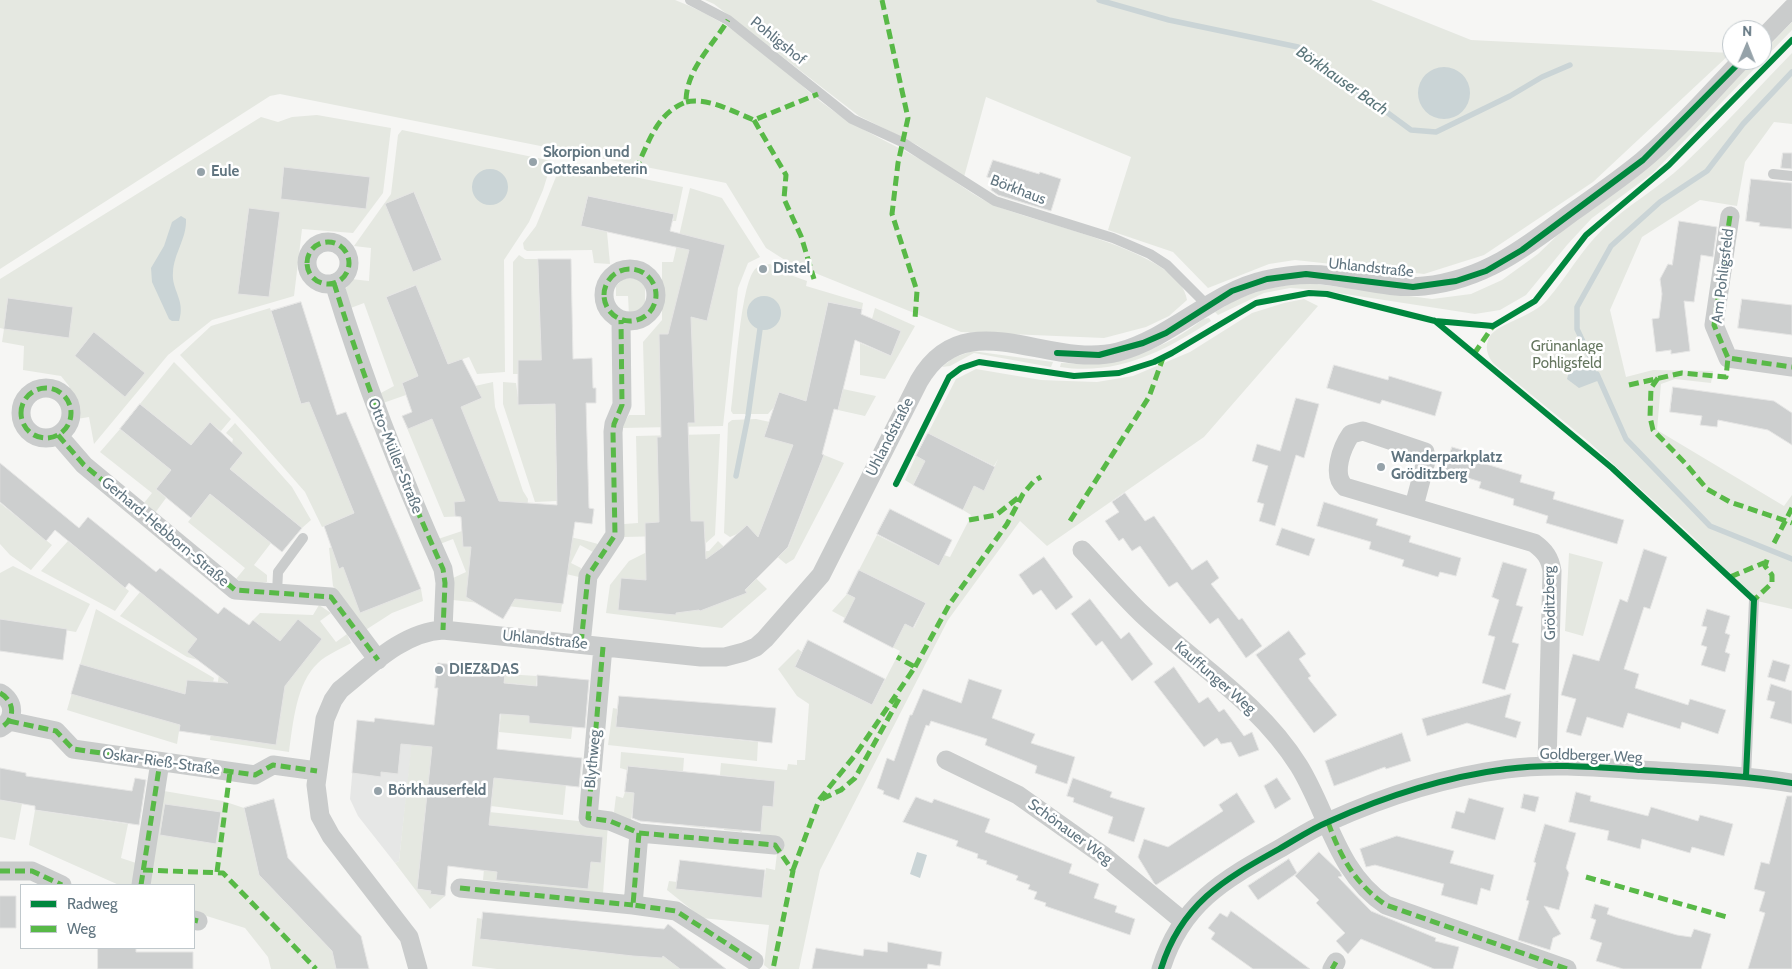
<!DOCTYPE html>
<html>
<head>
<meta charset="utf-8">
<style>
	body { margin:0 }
	#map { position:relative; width:1792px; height:969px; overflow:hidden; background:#f6f6f4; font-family:Cabin,sans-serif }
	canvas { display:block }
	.legend { position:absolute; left:20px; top:884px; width:175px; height:65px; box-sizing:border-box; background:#fff; border:1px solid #c0c8cc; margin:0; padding:6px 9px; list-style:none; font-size:15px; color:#617580 }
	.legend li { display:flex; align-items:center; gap:10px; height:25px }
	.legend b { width:25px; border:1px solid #c0c8cc }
	.north { position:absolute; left:1722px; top:20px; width:50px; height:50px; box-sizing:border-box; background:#fff; border:1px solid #c0c8cc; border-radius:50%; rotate:1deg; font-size:14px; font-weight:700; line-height:20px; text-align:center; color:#617580 }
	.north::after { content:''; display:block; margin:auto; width:18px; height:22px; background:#95a2a9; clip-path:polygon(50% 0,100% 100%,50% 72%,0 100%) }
</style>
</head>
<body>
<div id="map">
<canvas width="1792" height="969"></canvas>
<ul class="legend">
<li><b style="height:6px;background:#00873e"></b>Radweg</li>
<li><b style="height:6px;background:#58b947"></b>Weg</li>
</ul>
<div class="north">N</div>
</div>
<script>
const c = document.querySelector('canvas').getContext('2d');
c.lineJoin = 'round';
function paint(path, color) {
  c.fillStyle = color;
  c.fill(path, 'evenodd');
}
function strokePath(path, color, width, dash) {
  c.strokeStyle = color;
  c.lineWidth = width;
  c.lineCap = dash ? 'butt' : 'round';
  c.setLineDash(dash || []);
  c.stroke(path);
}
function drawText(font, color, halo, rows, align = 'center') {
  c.font = font + ' Cabin,sans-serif';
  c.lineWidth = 5;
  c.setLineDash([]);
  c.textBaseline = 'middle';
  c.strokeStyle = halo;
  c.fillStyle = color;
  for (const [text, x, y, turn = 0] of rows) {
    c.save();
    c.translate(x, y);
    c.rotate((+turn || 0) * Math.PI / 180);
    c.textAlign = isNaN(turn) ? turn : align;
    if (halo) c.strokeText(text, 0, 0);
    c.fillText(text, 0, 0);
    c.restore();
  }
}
paint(new Path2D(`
	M375 718 408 722 406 744 412 745 399 861 395 863 358 816 350 799 357 720 374 722Z`), '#e6e7e6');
paint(new Path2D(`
	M0 0H675C715 15 750 40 783 68 796 79 807 91 820 101 850 125 885 140 918 158 944 172 966 192 992 204 1032 223 1182 250 1187 300L1169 316 1146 327 1104 338 961 332 788 262 766 248 726 183 280 94 270 96 0 269Z
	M705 0H1371L1471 40 1731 53 1593 182 1484 255 1424 274 1295 260 1269 264 1208 288 1173 252 1108 230 1131 157 986 97 964 177 917 145 859 116 714 4Z
	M1792 22V30L1653 173 1592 218 1567 245 1526 295 1500 310 1475 314 1319 290 1290 288 1264 293 1218 315 1215 312 1237 299 1265 289 1294 284H1317L1432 299 1471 294 1502 280 1538 254 1564 229 1652 164 1755 60H1762V53Z
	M1792 53V124L1774 122 1745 162 1737 206 1700 200 1642 237 1610 310 1626 377 1653 370 1713 371 1711 383 1675 379 1661 384 1657 430 1784 506 1792 495V609L1757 601 1689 533 1589 442 1494 364C1487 356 1484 346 1490 336 1499 323 1532 317 1547 300 1567 277 1581 250 1603 229 1627 205 1659 188 1683 165 1721 129 1756 90 1792 53Z
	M317 115 391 128 383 193 353 233 302 229 294 296 212 320 168 355 94 444 89 417 77 419 69 386 61 376 23 370 24 346 2 342 4 329 0 328V279L261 117 278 122 292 117Z
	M402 130 552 161 543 190 529 222 504 260 505 372 477 374 469 357 448 364 415 285 386 297 418 376 402 383 406 395 383 403 379 394 394 386 364 303 348 309 344 292 351 279 369 281 371 248 354 246 391 194 398 135ZM414 192 442 259 413 272Z
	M562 162 683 187 676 221H673L674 214 588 196 581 226 607 232 610 264 594 263 592 250 527 251 524 249 523 243 536 226Z
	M690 188 722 198 760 257 748 263 738 288 723 426 621 428 629 415H645L643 342 662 320V262H673Z
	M519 255 525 259H538L541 360H519V374H513V262Z
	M770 264 782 272 807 281 806 286 863 303 862 309 828 302 806 401 779 392 775 406 768 414H733L731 411C735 383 740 292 753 272 756 266 763 265 770 264Z
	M623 279H640L645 285V307L634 318 629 315 628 296H616V286Z
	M1304 299 1318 306 1204 437 1047 546 1020 521 948 620 820 870 799 969H769L764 965 769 925 702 918 667 890 669 881 677 882V889L762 897 766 868 775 870 779 837 760 834 762 819 743 818 742 832 724 830 725 816 707 814 705 828 687 826 688 812 670 810 668 824 650 822 651 808 633 806 631 820 617 819 614 812 616 796 623 798 625 792 772 807 775 782 720 775 721 763 787 770 788 764 797 765V760H805L809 704 797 696 778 669 798 649 802 652 795 667 872 705 900 651 860 631 866 618H845L832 611 847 594 914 628 926 603 859 570 877 535 939 566 944 555 950 557 969 520 971 515 963 510 969 497 919 472 913 485 905 480 916 456 984 490 998 459 994 466 928 433 956 379 976 369 1041 380 1067 381 1097 382 1133 376 1190 352 1252 313 1284 303Z
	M270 308 301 404 311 401 354 513 322 527 305 492 255 435 180 355 211 326Z
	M875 308 915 326 885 379 860 375V343L891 356 901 331 872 319Z
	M1209 318 1211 321C1165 351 1117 376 1060 367L1061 363C1111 366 1163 352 1203 319Z
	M972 351 1053 362 1051 367 974 353 950 366 942 367 953 358Z
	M174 362 231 419 221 431 210 423 191 445 140 404Z
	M493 382 495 407 523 491 528 499 526 524 514 514 444 517 402 416 475 386Z
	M503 382 516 383 519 405 555 404 557 501 535 502 503 404Z
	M843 389 876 396 865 416 838 410Z
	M756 419 770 422 793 445 758 537 788 548 824 455 844 463 794 559 786 564C772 553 759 539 747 525L737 534 730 537 724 533 728 423 732 420Z
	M235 423 292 487 311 520 302 528 230 469 243 453 232 443 233 439 226 433Z
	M120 429 171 470 156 489 166 498 155 513 144 503 152 493 100 452Z
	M720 434 715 535 706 543 704 535 624 537V524L638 523 636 436Z
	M210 494 271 543 254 565 267 575V582L249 585 236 579 245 568 188 522Z
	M0 503 52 545 31 570 10 555 0 544Z
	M396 528 421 589 423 601 392 613 364 631 333 586 329 548 332 547 334 552Z
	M462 531C508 531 554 530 598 544L593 552 580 545 571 563 581 568 579 577 566 574 561 612 453 600V578L466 572 453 539 440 544 438 539Z
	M68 541 129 591 115 611 41 571Z
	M718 541 767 589 722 628 606 613 610 585 629 561 645 553 709 551Z
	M1569 553 1603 562 1583 636 1565 631Z
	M13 566 90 604 76 632 0 619V573Z
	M140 592 198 638V660L187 657 120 616Z
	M319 605 331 613 320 621 336 642 347 634 351 643C341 649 326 655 318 663 296 683 293 724 289 752L210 740 219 674 253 620 260 613 313 615Z
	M96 609 214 678 213 682 187 681 177 744 67 710Z
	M505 674 537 676 536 686 508 683 529 716V723L573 722 571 739 499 732Z
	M613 708 618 709 616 727 758 742 757 761 608 745Z
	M413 730 434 734 417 889 431 891V894L445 896 430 909 395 863 399 861Z
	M621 752 684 758 683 772 628 766 627 770 620 768Z
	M495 763 566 785 563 815 491 806Z
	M164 791 223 801 244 808 259 875 332 951 336 969H271L268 957 245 928 194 912V885H149Z
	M0 800 22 804 15 840 0 837Z
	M35 810 128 824 121 858 136 863 133 885H119L29 845Z
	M489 812 608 824 603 894 483 880Z
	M477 918 483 919 481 939 650 957 657 951 680 969H497L472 966Z`), '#e5e8e1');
paint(new Path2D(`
	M1418 93a26 26 0 1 1 52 0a26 26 0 1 1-52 0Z
	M472 187a18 18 0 1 1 36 0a18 18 0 1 1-36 0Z
	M181 216 186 219C187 238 174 253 173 272 171 290 186 300 179 321H172L169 319 152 282 151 268 164 246 172 222Z
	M747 313a17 17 0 1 1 34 0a17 17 0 1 1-34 0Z
	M1590 358 1600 380 1579 388 1567 379 1571 364Z
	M917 852 927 855 920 878 910 874Z`), '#cad4d6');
strokePath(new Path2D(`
	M1099 0 1169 20 1298 47 1411 130 1436 132 1510 96 1542 77 1570 65
	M1593 363 1577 329V307L1611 246 1660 202 1707 171 1743 124 1792 72
	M1597 374 1626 439 1710 526 1792 559
	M736 476 748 416 760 329`), '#cad4d6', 5.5);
const building = new Path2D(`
	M1783 153H1792V169L1781 168Z
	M993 160 1039 174 1040 172 1061 179 1051 211 998 195 991 190 994 179 987 177Z
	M284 167 370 177 366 209 281 199Z
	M1751 179 1792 183V229L1759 226 1760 223 1746 221Z
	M414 192 442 260 413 272 385 204Z
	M588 196 674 214 670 231 725 245 707 321 691 317 695 423H688L691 521H704L706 559 724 546 747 525 758 537 793 445 764 437 779 392 806 401 828 302 862 309 861 314 901 331 891 356 855 340 838 410 834 409 822 454 824 455 788 547 745 590 747 593 700 611 699 610 676 613V615L618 610 621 578 646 580 645 523 659 522 657 437H661L659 334H668L689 250 581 226Z
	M249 208 280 212 269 297 238 294Z
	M1679 221 1717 227 1713 257 1701 255 1694 302 1684 301 1690 351 1671 354V350L1656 352 1652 319 1659 318 1662 294 1660 279 1668 264 1672 265Z
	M538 259H571L573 359 592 358 593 388H596V403H586L589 508 594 509 592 524 575 522 563 604 515 599 503 619 466 597 471 547H463L461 517 455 516 454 502 465 501 432 419 408 429 402 416 412 412 402 383 418 376 386 297 416 285 448 364 462 359 482 398 461 407 499 501 557 505 555 404 518 405V360H541Z
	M8 298 73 307 69 338 4 329Z
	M1742 299 1792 305V335L1738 328Z
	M301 302 337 415 346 412 421 589 360 613 343 567 339 569 324 526 354 513 309 402 301 404 271 311Z
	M94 332 145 373 125 397 75 356Z
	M1334 365 1388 380 1389 376 1442 392 1435 416 1382 400 1380 404 1327 388Z
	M1673 387 1774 401 1792 413V445L1768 430 1718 420 1717 427 1700 425 1702 416 1670 412Z
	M1296 398 1319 404 1304 458 1296 455 1275 526 1259 521 1264 504 1257 502 1268 466 1252 461 1257 444 1280 451Z
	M140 404 191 445 210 422 243 453 230 469 302 528 282 552 210 494 191 518 156 489 171 470 120 429Z
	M928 433 995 467 984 491 974 486 963 510 913 485 925 461 916 456Z
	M1452 447 1488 458 1486 464 1522 475 1520 482 1555 492 1553 499 1624 520 1617 544 1546 523 1548 516 1513 505 1514 499 1479 488 1481 482 1445 471Z
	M0 463 79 528 88 517 156 572 160 568 218 614 224 607 249 625 253 620 280 641 298 619 322 639 285 686 276 745 179 731 180 725 71 694 80 664 185 694 187 680 228 683 187 652 197 639 129 583 125 588 55 530 46 541 0 502Z
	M1125 493 1145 521 1154 516 1192 570 1207 560 1219 578 1211 584 1239 620 1242 618 1262 646 1246 658 1218 618 1210 624 1177 582 1169 587 1140 546 1132 551 1123 538 1119 541 1105 521 1119 512 1112 502Z
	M1324 502 1378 519 1376 525 1411 536 1409 542 1461 558 1456 576 1440 572 1438 577 1402 566 1404 560 1369 549 1371 542 1317 526Z
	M890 509 952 540 939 566 877 534Z
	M1282 528 1315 539 1309 556 1276 545Z
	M1644 549 1667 557 1650 609 1644 607 1624 669 1639 674 1635 688 1688 705 1690 699 1726 710 1718 734 1682 722 1680 729 1628 713 1623 728 1587 717 1581 736 1566 732 1576 699 1561 695 1573 654 1599 661 1620 599 1627 602Z
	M1044 557 1073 597 1056 610 1041 590 1033 595 1019 575Z
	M1503 562 1527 569 1516 605 1523 607 1512 642 1519 644 1505 690 1482 683 1495 637 1488 635 1499 600 1492 597Z
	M859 570 926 603 913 628 905 624 893 648 843 622 855 598 847 594Z
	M1090 599 1121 639 1129 632 1153 664 1132 681 1102 641 1096 646 1071 614Z
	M1707 609 1730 616 1725 633 1730 635 1725 652 1730 654 1725 672 1701 665 1707 647 1701 645 1707 627 1702 626Z
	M0 619 67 629 63 660 0 651Z
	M1289 631 1306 654 1299 659 1311 676 1308 678 1337 715 1314 733 1256 655Z
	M808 640 885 679 872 705 795 667Z
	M1773 660 1790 665 1785 682 1768 677Z
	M438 663 475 667 474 671 505 674 504 683 537 686V675L589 680 585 728 529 723V716L500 714 497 749 582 758 579 787 494 778 489 825 603 837 601 863 591 862 588 889 496 880 497 872 448 866 445 896 430 894 431 891 417 889 432 747 401 744 398 774 381 772V777L352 773 357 720 374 722 375 718 434 725 438 688H435Z
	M1174 667 1199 703 1208 697 1219 712 1224 709 1244 736 1252 732 1259 750 1239 757 1231 742 1221 744 1217 738 1204 747 1154 682Z
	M969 679 1002 690 992 718 1035 734 1031 743 1075 757 1067 784 1035 773 1037 766 985 745 987 739 931 721 929 726 926 725 899 800 883 794 884 791 877 788 887 758 894 761 910 715H912L923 689 961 703Z
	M1771 684 1792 691V724L1770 718 1775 702 1767 700Z
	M1511 694 1505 717 1521 722 1516 738 1467 723 1427 736 1422 719Z
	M619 696 776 708 772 743 616 727Z
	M1402 733 1411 761 1386 769 1385 767 1334 786 1325 761Z
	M628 766 775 781 773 807 763 806 761 832 640 821 632 818 634 793 625 792Z
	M0 768 26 773V776L132 791 135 778 146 780 139 825 35 810V806L0 800Z
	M1073 778 1112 792 1110 797 1145 808 1134 842 1108 833 1113 817 1073 802 1074 798 1067 796Z
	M1277 778 1291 799 1275 809 1264 786Z
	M1576 792 1591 796 1590 801 1648 816 1651 807 1698 821 1700 815 1733 824 1724 856 1692 847 1690 853 1642 839 1640 849 1607 840 1609 831 1569 822Z
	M1237 793 1255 822 1156 885 1154 883 1138 857 1144 839 1168 847 1223 811 1219 805Z
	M1524 794 1539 797 1535 812 1521 808Z
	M1787 796H1792V969H1748L1765 913 1759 911 1765 892 1754 889 1761 862 1769 864Z
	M916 797 932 803 934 799 990 819 985 832 1072 864 1069 873 1099 884 1094 898 1117 906 1115 912 1135 919 1130 935 1045 906 1046 903 1034 899 1037 892 1028 889 1030 885 1016 880 1018 876 986 864 987 861 977 858 978 854 956 846 958 841 903 822Z
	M1469 798 1504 808 1495 840 1451 828 1456 811 1464 813Z
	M274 799 288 858 361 936 369 969H336L332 951 259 875 244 808Z
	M165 804 221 812 216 844 160 835Z
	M1545 824 1576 833 1566 868 1569 873 1559 910 1544 906 1561 934 1553 938 1550 950 1518 940 1529 901 1526 900 1536 863 1534 862Z
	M1397 836 1454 851 1450 863 1494 875 1490 891 1481 888 1477 905 1441 895 1444 884 1375 865 1366 867 1360 849Z
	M1319 852 1340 872 1342 876 1338 877 1371 911 1436 938 1435 941 1459 947 1453 969H1434L1361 939 1348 954 1336 941 1345 933 1316 903 1319 900 1295 876Z
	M1289 859 1297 873 1258 900 1248 886Z
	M680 860 765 870 762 898 676 889Z
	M0 896H16V928H0Z
	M1595 904 1609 908 1607 914 1618 918 1677 935 1691 937 1694 929 1711 934 1701 969H1623L1596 961 1602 943 1590 939 1596 920 1591 918Z
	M1231 911 1245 921 1310 969H1253L1211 939 1215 933 1208 928 1220 913 1227 917Z
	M483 912 664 929 668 924 726 969H680L663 956 662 958 633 956 480 939Z
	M888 942 942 952 940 966 928 964 927 969H812L816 948 863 956 864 949 887 952Z
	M98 948H136V952H193V969H98Z`);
paint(building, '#cdcfcf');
strokePath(building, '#e5e5e4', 1);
strokePath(new Path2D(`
	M690 0 728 20 852 119 902 142 995 201 1113 238 1150 254 1167 265 1208 306
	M1773 174 1792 176
	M277 593 278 572 303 538
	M1746 776 1754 600`), '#cacccc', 10);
strokePath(new Path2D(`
	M1762 39 1792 8
	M1730 216 1714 325 1728 358 1792 367
	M307 263a21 21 0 1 1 42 0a21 21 0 1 1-42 0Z
	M604 295a26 26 0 1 1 52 0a26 26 0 1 1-52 0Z
	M334 283C364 381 401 476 443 569L445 583 443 630
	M21 413a25 25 0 1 1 50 0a25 25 0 1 1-50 0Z
	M58 435 84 465 235 590 331 597 378 660
	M1414 506 1426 461 1425 452 1363 431 1351 434C1342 447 1331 475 1345 487L1534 543C1545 551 1550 558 1552 571L1547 765
	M1082 550C1102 571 1121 594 1142 614 1195 664 1259 702 1299 766 1328 813 1337 873 1386 905L1567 969
	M581 644 588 576 615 535 613 432 614 424 622 405 621 320
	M603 647 588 818 610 821 639 833 633 905 676 911 754 961
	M0 693C15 701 16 720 0 728
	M9 721 56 731 73 749 255 775 273 765 317 771
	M946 760 1018 795 1104 856 1183 921
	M639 833 775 845
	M0 871H32L62 885
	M141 885 160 762
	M460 888 633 905
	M194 920 198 921
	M418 969 409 937 331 836 320 816 316 785 325 719 333 700 340 690C370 666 403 632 443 630L701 657H725L744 652 756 647 765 639 821 575 919 381C965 300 1047 370 1118 352 1173 337 1212 292 1265 280 1287 275 1309 273 1331 276 1362 280 1392 289 1424 286 1483 280 1525 248 1570 214 1594 197 1619 180 1642 161 1676 133 1711 92 1742 60
	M1161 969C1181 904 1223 880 1279 849 1295 840 1311 829 1328 822 1383 797 1446 777 1506 769 1550 763 1596 767 1641 770 1692 773 1742 775 1792 783
	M1332 969 1336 962`), '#cacccc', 19);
strokePath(new Path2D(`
	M882 0 908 118 898 163 892 214 917 291 915 319
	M686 102C708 97 734 112 754 120L818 94
	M754 120 786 175 784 199 801 236 814 279
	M635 170C649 144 655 114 686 102 686 69 712 47 728 20
	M1730 216 1714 325 1728 358 1792 367
	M307 263a21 21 0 1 1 42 0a21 21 0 1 1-42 0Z
	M604 295a26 26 0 1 1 52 0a26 26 0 1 1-52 0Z
	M334 283C364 381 401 476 443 569L445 583 443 630
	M1474 354 1493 326
	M1658 378 1651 388 1650 417 1653 430 1685 463 1707 489 1730 502 1792 523
	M1629 385 1682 373 1726 377 1728 358
	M21 413a25 25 0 1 1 50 0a25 25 0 1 1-50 0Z
	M58 435 84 465 235 590 331 597 378 660
	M969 520 996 515 1019 497
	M1070 521 1149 397 1163 358
	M1774 543 1792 508
	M1730 577 1766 562
	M1751 597 1754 600 1772 583V575L1765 566 1768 557
	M581 644 588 576 615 535 613 432 614 424 622 405 621 320
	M603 647 588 818 610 821 639 833 633 905 676 911 754 961
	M915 667 949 605 1007 524 1023 494 1034 481 1041 477
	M0 693C15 701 16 720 0 728
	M9 721 56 731 73 749 255 775 273 765 317 771
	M822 799 841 790 855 778 899 699
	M1328 822C1340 856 1355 884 1386 905L1567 969
	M639 833 775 845 793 871 773 969
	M143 870 223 873 316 969
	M793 870 819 800 856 754 915 667 897 657
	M0 871H32L62 885
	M217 872 230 772
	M1586 877 1727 917
	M141 885 160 762
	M460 888 633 905
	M194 920 198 921
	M1332 969 1336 962`), '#58b947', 5, [10, 5]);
strokePath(new Path2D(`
	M1435 321 1612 468 1754 600 1746 776
	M1057 353 1099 355 1143 343 1166 333 1232 291 1267 279 1306 274 1413 287 1456 281 1486 271 1522 250 1643 160 1742 60
	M896 484 949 377 961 368 979 362 1074 376 1119 373 1154 362 1172 353 1256 303 1309 293 1327 294 1435 321 1493 326 1535 301 1586 235 1669 165 1792 40
	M1161 969C1181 904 1223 880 1279 849 1295 840 1311 829 1328 822 1383 797 1446 777 1506 769 1550 763 1596 767 1641 770 1692 773 1742 775 1792 783`), '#00873e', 6);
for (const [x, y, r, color] of [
	[533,162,5,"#95a2a9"],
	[201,172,5,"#95a2a9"],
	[763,269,5,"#95a2a9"],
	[1381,467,5,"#95a2a9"],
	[439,670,5,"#95a2a9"],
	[378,791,5,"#95a2a9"]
]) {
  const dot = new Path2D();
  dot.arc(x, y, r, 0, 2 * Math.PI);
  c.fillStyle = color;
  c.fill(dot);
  strokePath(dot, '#fff', 2);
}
drawText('15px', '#617580', '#fff', [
	["Pohligshof",778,41,39],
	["Börkhaus",1018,190,21],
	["Uhlandstraße",1371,268,6],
	["Am Pohligsfeld",1723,276,-83],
	["Uhlandstraße",890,437,-63],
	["Otto-Müller-Straße",395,456,68],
	["Gerhard-Hebborn-Straße",165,532,40],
	["Gröditzberg",1550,603,-91],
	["Uhlandstraße",545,640,6],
	["Kauffunger Weg",1215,678,41],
	["Goldberger Weg",1591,756,2],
	["Blythweg",593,759,-85],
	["Oskar-Rieß-Straße",161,762,8],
	["Schönauer Weg",1070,832,36]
]);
drawText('bold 15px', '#617580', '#fff', [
	["Skorpion und",543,153],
	["Gottesanbeterin",543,170],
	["Eule",211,172],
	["Distel",773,269],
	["Wanderparkplatz",1391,458],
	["Gröditzberg",1391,475],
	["DIEZ&DAS",449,670],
	["Börkhauserfeld",388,791]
], 'left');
drawText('15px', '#667760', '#fff', [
	["Grünanlage",1567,347],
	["Pohligsfeld",1567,364]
]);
drawText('italic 16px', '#5b767b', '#fff', [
	["Börkhauser Bach",1342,81,35]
]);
</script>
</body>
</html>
